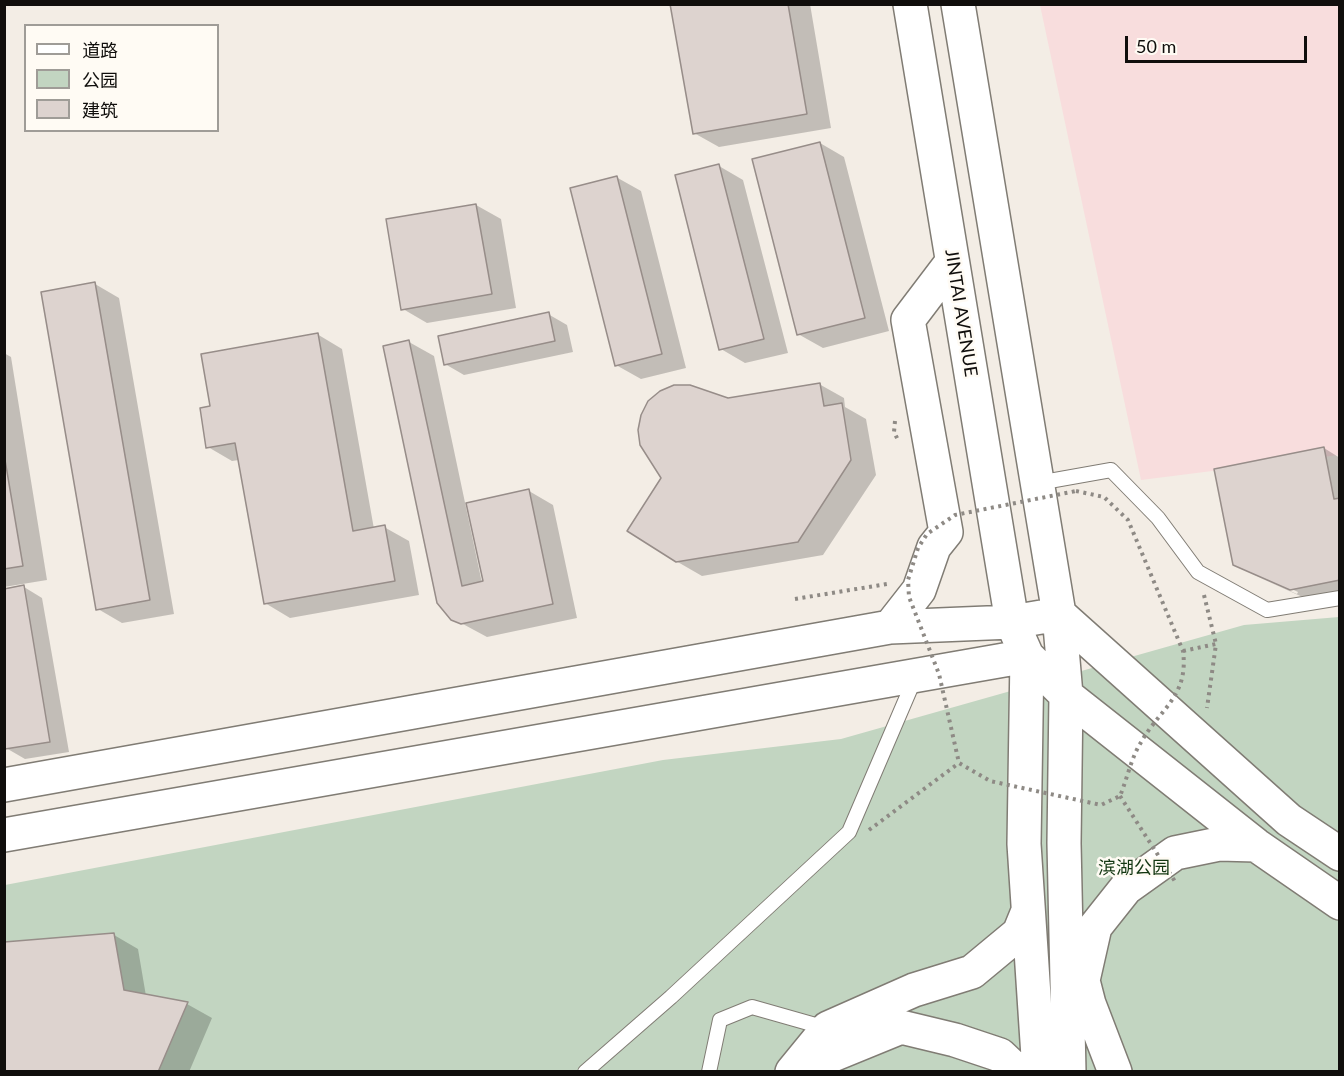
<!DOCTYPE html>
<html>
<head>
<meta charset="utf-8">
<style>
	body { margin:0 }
	#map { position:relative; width:1344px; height:1076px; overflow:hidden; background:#f3ede5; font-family:Lato,"Noto Sans SC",sans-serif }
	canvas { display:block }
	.frame { position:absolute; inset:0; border:6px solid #100e0c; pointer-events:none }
	.legend { position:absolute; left:24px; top:24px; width:195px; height:108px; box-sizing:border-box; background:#fffbf4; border:2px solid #9f9c97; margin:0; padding:8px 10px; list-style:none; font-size:18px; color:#100e0c }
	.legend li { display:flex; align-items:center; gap:12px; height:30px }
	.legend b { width:30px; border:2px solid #9f9c97 }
	.scale { position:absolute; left:1125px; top:36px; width:182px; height:27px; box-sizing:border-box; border:3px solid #100e0c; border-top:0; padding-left:8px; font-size:18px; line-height:21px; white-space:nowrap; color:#100e0c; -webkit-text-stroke:4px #fffbf4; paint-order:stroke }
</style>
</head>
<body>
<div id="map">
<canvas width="1344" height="1076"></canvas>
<div class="frame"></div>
<ul class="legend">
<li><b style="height:8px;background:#fff"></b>道路</li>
<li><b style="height:16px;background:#c2d5c1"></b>公园</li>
<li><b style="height:16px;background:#ddd3cf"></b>建筑</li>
</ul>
<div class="scale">50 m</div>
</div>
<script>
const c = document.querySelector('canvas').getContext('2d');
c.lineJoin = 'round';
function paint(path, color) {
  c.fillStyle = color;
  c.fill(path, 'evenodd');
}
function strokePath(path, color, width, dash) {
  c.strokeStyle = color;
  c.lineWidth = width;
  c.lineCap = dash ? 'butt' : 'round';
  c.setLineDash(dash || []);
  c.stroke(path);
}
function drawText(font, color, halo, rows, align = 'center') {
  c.font = font + ' Lato,"Noto Sans SC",sans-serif';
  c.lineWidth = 5;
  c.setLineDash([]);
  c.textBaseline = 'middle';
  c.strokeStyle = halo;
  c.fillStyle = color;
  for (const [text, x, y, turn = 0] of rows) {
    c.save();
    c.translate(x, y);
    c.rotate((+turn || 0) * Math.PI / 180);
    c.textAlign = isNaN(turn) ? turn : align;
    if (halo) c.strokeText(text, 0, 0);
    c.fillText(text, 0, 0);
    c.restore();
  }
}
paint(new Path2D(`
	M1040 5H1339V455L1141 480Z`), '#f8dddd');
paint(new Path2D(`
	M1339 617V1071L5 1072V885L663 760 841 739 1244 625Z`), '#c2d5c1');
paint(new Path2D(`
	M672 4H810L831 128 719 147 694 133Z
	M820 143 844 157 889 331 823 348 798 334Z
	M719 166 743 180 788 353 745 363 721 349Z
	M616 177 641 191 686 368 641 379 616 365Z
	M476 205 501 219 516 308 427 323 403 309Z
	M95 284 119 298 174 614 122 623 98 609Z
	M548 314 567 325 573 352 464 375 445 364Z
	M317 334 342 349 374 529 384 527 409 541 419 595 290 618 265 603 239 460 232 461 208 447 212 408Z
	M409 342 434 356 482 583H485L529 491 553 505 577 618 487 637 461 623Z
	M4 353 11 357 47 580 4 587Z
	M819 384 844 398 845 407 866 419 876 475 823 555 702 576 676 561 728 400Z
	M1324 448 1340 458V599L1316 603 1258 577 1297 594 1298 592 1257 573V576L1234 564Z
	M24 587 42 598 69 752 25 759 6 748 4 740V590Z
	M114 935 138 949 146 996 187 1004 212 1018 189 1072H4Z`), '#0003');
const building = new Path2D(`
	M670 4H788L807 114 693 134Z
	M820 142 865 318 797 335 752 159Z
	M719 164 764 339 719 350 675 175Z
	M617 176 662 354 615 366 570 188Z
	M476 204 492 294 401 310 386 219Z
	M95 282 150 600 96 610 41 292Z
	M549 312 555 341 444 365 438 336Z
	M318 333 353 531 385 525 395 581 264 604 235 443 206 448 200 408 210 406 201 354Z
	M409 340 462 586 483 581 466 503 529 489 553 604 461 624 451 620 437 603 383 346Z
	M820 383 824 406 842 403 851 460 798 542 676 562 627 531 661 478 640 445 638 430 641 415 648 401 660 391 674 385H690L728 398Z
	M1324 447 1334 499 1340 498V580L1290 590 1233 565 1214 469Z
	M4 454 23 566 4 569Z
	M24 585 50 742 5 749 4 589Z
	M114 933 124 990 188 1002 158 1072H4V942Z`);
paint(building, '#ddd3cf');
strokePath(building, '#978d89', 1.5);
const service = new Path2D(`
	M1038 483 1111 470 1158 518 1198 572 1267 610 1340 598
	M585 1072 671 997 849 832 915 678
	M709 1072 720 1020 752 1007 826 1028`);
const primary = new Path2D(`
	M910 4 1012 622 1027 656 1066 695 1256 845 1340 903
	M958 4 1059 614 1066 695 1064 843 1069 1072
	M1059 614 1289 820 1340 854
	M890 627 919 590 934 547 946 532 908 320 952 262
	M1027 656 1024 844 1039 1072
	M4 785 890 627 1012 622 1059 614
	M4 835 1027 656
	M1080 969 1089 1004 1115 1072
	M1081 989 1095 927 1126 888 1175 853 1219 844 1256 845
	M792 1072 828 1028 914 990 972 972 1019 933 1028 911
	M810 1072 813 1063 901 1027 955 1040 1000 1055 1018 1072`);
strokePath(service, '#807c74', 16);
strokePath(primary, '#807c74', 36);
strokePath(new Path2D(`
	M895 421 894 432 899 442
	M1204 595 1216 644
	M795 599 887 584
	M1183 651 1216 644 1207 708
	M869 830 959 763`), '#8e8a85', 4, [3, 4.5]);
strokePath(service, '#fff', 14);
strokePath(primary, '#fff', 33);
strokePath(new Path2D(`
	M1076 491 1104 497 1128 520 1183 651C1189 697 1159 709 1140 744 1131 759 1127 779 1120 796L1101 805 990 781 959 763 939 674 909 597 908 580 918 548 927 534 955 515Z
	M1120 796 1176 883`), '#8e8a85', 4, [3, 4.5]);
drawText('18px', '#100e0c', '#fffbf4', [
	["JINTAI AVENUE",961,313,81]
]);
drawText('18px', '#133712', '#fffbf4', [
	["滨湖公园",1134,868]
]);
</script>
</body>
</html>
